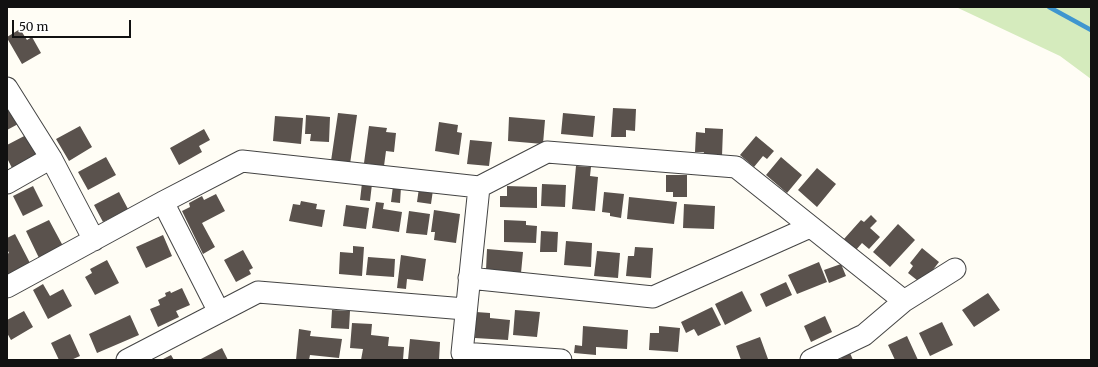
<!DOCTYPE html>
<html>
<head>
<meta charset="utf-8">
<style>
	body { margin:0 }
	#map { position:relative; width:1098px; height:367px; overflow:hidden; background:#fffdf5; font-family:Merriweather,serif }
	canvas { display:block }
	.frame { position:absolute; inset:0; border:8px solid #111; pointer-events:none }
	.scale { position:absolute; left:12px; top:20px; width:119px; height:18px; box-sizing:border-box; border:2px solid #111; border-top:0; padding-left:5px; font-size:12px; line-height:14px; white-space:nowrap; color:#111; -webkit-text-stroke:3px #fff; paint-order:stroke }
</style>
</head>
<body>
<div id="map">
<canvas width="1098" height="367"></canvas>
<div class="frame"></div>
<div class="scale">50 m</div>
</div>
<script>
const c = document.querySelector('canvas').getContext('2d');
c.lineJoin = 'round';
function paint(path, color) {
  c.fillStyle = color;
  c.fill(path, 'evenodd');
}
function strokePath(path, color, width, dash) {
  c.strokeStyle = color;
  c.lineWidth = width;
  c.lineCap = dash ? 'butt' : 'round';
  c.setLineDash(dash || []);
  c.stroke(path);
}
paint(new Path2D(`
	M956 7H1091V79L1060 56Z`), '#d5ebbd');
strokePath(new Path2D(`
	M1049 7 1091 30`), '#3f96cf', 4.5);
paint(new Path2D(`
	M20 29 27 40 32 37 41 53 22 64 7 38V37Z
	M7 107 20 123 7 130Z
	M613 108 636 109 635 131 626 130V137H611Z
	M338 113 357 115 350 164 331 161Z
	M563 113 595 116 593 137 561 134Z
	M306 115 330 117 329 142 310 141 311 134H305Z
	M275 116 303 118 301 144 273 141Z
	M509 117 545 120 543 144 508 141Z
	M439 122 458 125 457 132 462 133 459 155 435 151Z
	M80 126 92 147 69 161 56 139Z
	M369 126 387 128 386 132 396 133 394 152 386 151 384 166 364 163Z
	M705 128 723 129 722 156 703 155 704 152H695L696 132 705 133Z
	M204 129 210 140 199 146 202 152 179 165 170 148Z
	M30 133 41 153 12 168 7 158V145Z
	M756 136 774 151 767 159 763 156 754 167 740 155Z
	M470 140 492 142 489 166 467 164Z
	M106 157 116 175 88 190 78 172Z
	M781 157 802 175 787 193 766 175Z
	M576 166 591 167 590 176 598 177 595 211 572 209Z
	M817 168 836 184 817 207 798 190Z
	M666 175H687V197H673V192H666Z
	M362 183 372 184 370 201 360 200Z
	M542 184 566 185 565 207 541 206Z
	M33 186 43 206 23 216 13 196Z
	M393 186 401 187 400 203 391 202Z
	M507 186 537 187V208L500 207V196H507Z
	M419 188 433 190 431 204 417 202Z
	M119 192 128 209 103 222 94 205Z
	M604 192 624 194 621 218 610 216V213L602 212Z
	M216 194 225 211 202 223 215 247 203 254 182 211 190 207 189 203 202 196 204 200Z
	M629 197 677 202 674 224 627 219Z
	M301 201 317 204 316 209 325 210 322 227 289 221 293 204 300 205Z
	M376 202 384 203 383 209 402 212 399 232 372 228Z
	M684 204 715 206 714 229 683 228Z
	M346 205 369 208 366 229 343 226Z
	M434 210 460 214 456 243 434 240 435 232H431Z
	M409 211 430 214 427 235 406 233Z
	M871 215 877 221 870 228 880 237 869 249 862 243 856 250 844 239 861 220 864 222Z
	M49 220 63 246 39 258 26 231Z
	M504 220 526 221V225L537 226 536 243 504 242Z
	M898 224 915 240 890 267 873 252Z
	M541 231 558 232 557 252H540Z
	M15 234 30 263 7 275V254L9 253 7 249V238Z
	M163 235 172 256 146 268 136 247Z
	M566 241 592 243 591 267 564 265Z
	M353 246 364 247 362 276 339 274 340 252 353 253Z
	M635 247 653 248 651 278 626 276 628 256H634Z
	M922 248 939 262 922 284 908 273 913 266 910 263Z
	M487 249 523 252 521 273 486 270Z
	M243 250 253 268 249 270 251 274 236 282 224 260Z
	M597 251 620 253 618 278 594 276Z
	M401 255 426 259 423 281 407 279 406 289 397 288Z
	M368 257 395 259 394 277 366 275Z
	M107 260 119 283 95 295 85 277 92 273 90 269Z
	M819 262 827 282 797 294 788 275Z
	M841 264 846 276 829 283 824 270Z
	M786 282 792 295 766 307 760 294Z
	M43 284 50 296 63 289 72 306 48 319 33 290Z
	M182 288 190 305 176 311 179 317 158 327 150 309 160 305 158 300 166 296 165 293 170 291 171 293Z
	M742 291 752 311 725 325 715 304Z
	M988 293 1000 310 974 327 962 310Z
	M712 307 721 325 698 336 694 329 686 333 681 322Z
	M332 310 350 311 349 329 331 328Z
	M515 310 540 312 537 337 513 335Z
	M24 311 33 327 11 340 7 333V320Z
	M476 312 490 313V318L510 320 508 340 475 338Z
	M130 315 139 335 97 353 89 334Z
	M825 316 832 332 811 342 804 326Z
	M942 322 953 345 930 356 919 333Z
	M352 323 372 324 371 335 389 337 388 346 404 347 403 360H361L363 349 350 348Z
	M583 326 628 330 627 349 596 347V355L574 353 575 345 582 346Z
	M659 326 680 328 678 352 649 350 650 333H659Z
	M299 329 311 331 310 336 342 339 339 358 310 355 309 360H296Z
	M70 334 80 356 71 360H59L51 343Z
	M907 336 918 360H895L888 345Z
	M760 337 768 359 741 360 736 346Z
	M410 339 440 342 439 360H408Z
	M222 348 228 360H199Z
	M850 353 853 360H842L841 358Z
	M171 355 174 360H161Z`), '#5a524d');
const minor = new Path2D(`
	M7 88 51 158 94 240
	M7 183 51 158
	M479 187 462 353 561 360
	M163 202 219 312
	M469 278 653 297 810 227
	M7 287 163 202 242 161 479 187 547 152 736 167 904 301 864 335 811 360
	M904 301 955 269
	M127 360 258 292 465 309`);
strokePath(minor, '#444', 23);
strokePath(minor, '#fff', 21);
</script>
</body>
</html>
